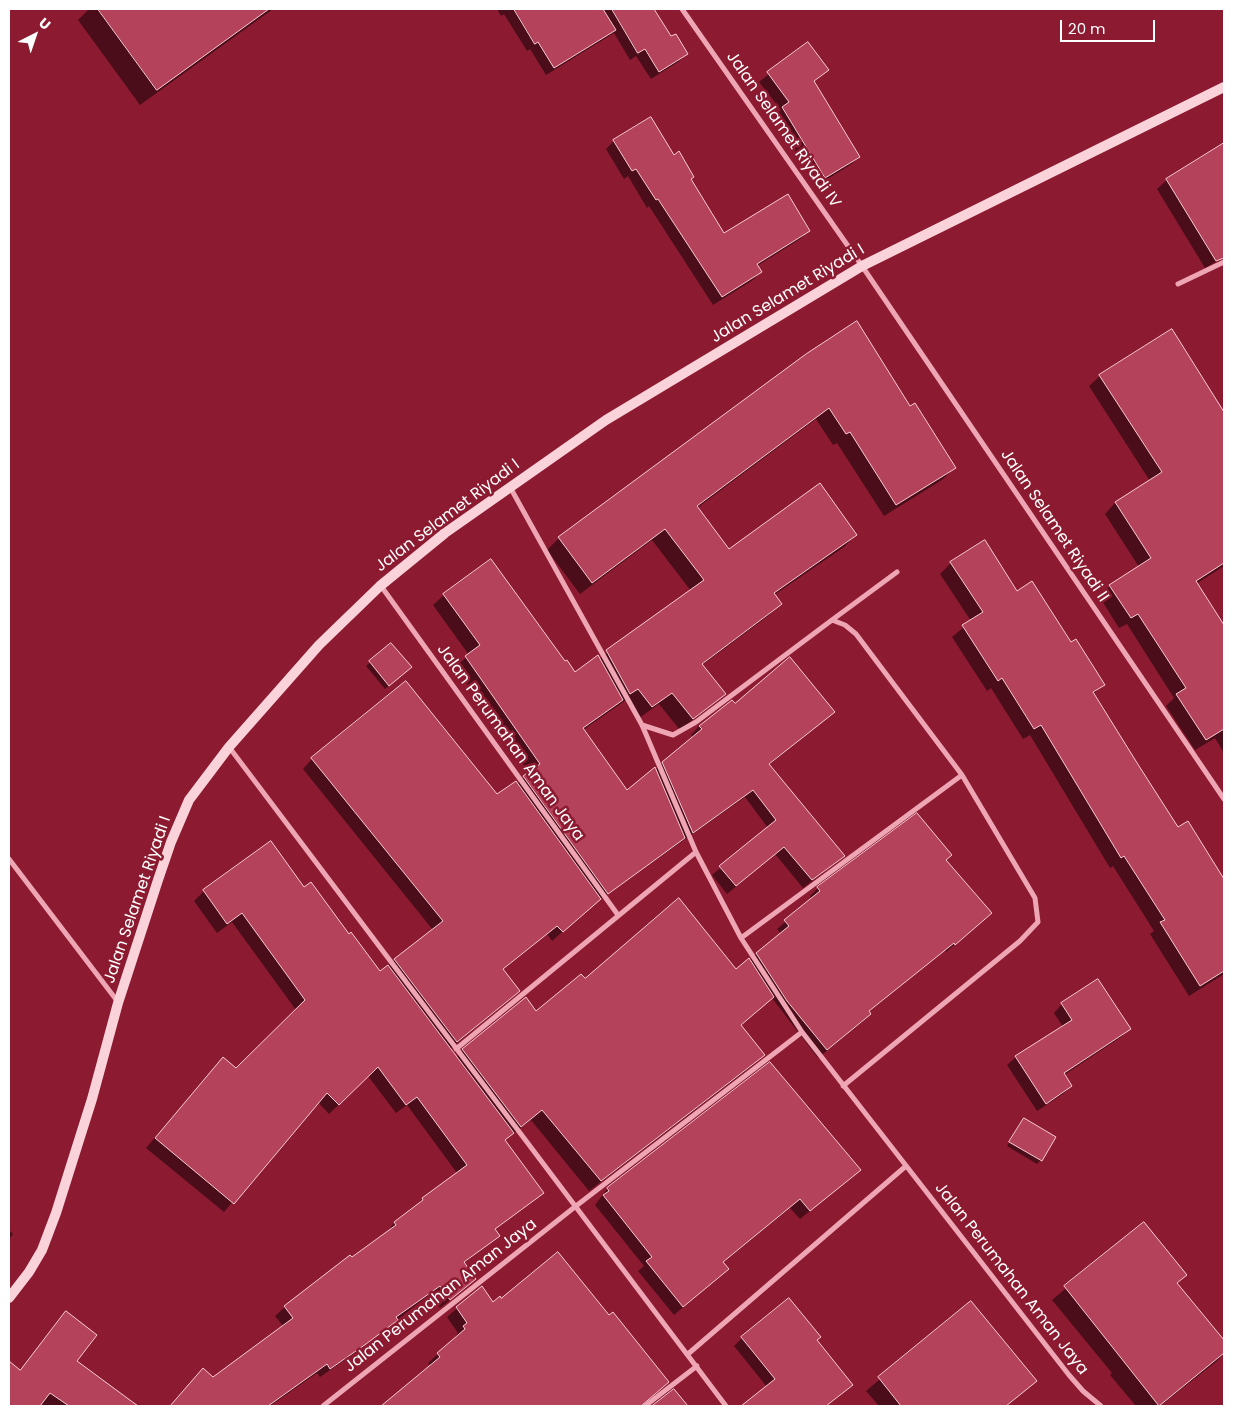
<!DOCTYPE html>
<html>
<head>
<meta charset="utf-8">
<style>
	body { margin:0 }
	#map { position:relative; width:1233px; height:1415px; overflow:hidden; background:#8c1a30; font-family:Poppins,sans-serif }
	canvas { display:block }
	.frame { position:absolute; inset:0; border:10px solid #fff; pointer-events:none }
	.north { position:absolute; left:10px; top:10px; width:50px; height:50px; -webkit-text-stroke:4px #8c1a30; paint-order:stroke; rotate:41deg; font-size:14px; font-weight:700; line-height:20px; text-align:center; color:#fff }
	.north::after { content:''; display:block; margin:auto; width:18px; height:22px; background:#fff; clip-path:polygon(50% 0,100% 100%,50% 72%,0 100%) }
	.scale { position:absolute; left:1060px; top:20px; width:95px; height:22px; box-sizing:border-box; border:2px solid #fff; border-top:0; padding-left:6px; font-size:15px; line-height:18px; white-space:nowrap; color:#fff; -webkit-text-stroke:4px #8c1a30; paint-order:stroke }
</style>
</head>
<body>
<div id="map">
<canvas width="1233" height="1415"></canvas>
<div class="frame"></div>
<div class="north">U</div>
<div class="scale">20 m</div>
</div>
<script>
const c = document.querySelector('canvas').getContext('2d');
c.lineJoin = 'round';
function paint(path, color) {
  c.fillStyle = color;
  c.fill(path, 'evenodd');
}
function strokePath(path, color, width, dash) {
  c.strokeStyle = color;
  c.lineWidth = width;
  c.lineCap = dash ? 'butt' : 'round';
  c.setLineDash(dash || []);
  c.stroke(path);
}
function drawText(font, color, halo, rows, align = 'center') {
  c.font = font + ' Poppins,sans-serif';
  c.lineWidth = 5;
  c.setLineDash([]);
  c.textBaseline = 'middle';
  c.strokeStyle = halo;
  c.fillStyle = color;
  for (const [text, x, y, turn = 0] of rows) {
    c.save();
    c.translate(x, y);
    c.rotate((+turn || 0) * Math.PI / 180);
    c.textAlign = isNaN(turn) ? turn : align;
    if (halo) c.strokeText(text, 0, 0);
    c.fillText(text, 0, 0);
    c.restore();
  }
}
paint(new Path2D(`
	M89 9H273L140 105 78 20Z
	M497 9H653L671 38 687 54 678 62 651 79 636 56 630 60 614 33 546 75 530 49 527 51 504 14 501 16Z
	M808 43 827 69 813 82 859 157 850 165 816 186 774 117 781 110 759 82Z
	M614 141 673 156 724 235 809 231 800 239 757 266 761 272 753 280 713 305 649 206 647 208 628 176 624 179 606 149Z
	M1224 145V257L1205 268 1157 189 1167 180Z
	M1171 331 1224 415V566L1196 584 1224 628V753L1215 738 1195 750 1166 706 1174 698 1127 624 1119 628 1099 596 1110 586 1139 567 1105 514 1115 503 1150 481 1089 386 1100 376Z
	M806 355 910 407 954 468 942 480 884 516 837 443 833 445 816 419 697 508 729 551 856 535 844 547 774 595 780 604 768 616 701 666 725 694 680 730 659 704 639 718 626 700 583 730 627 792 694 738 691 735 699 726 732 702 734 705 834 712 769 765 844 856 803 888 775 854 727 894 712 875 768 828 745 797 596 902 552 941 547 934 502 970 519 991 450 1049 456 1057 463 1050 536 1013 585 980 736 971 781 934 777 929 812 899 810 896 818 888 944 861 982 921 946 952 945 950 868 1012 870 1014 862 1022 818 1058 772 998 740 1026 763 1055 752 1066 589 1191 531 1120 504 1141 542 1193 494 1230 498 1236 463 1264 475 1279 465 1288 440 1308 430 1294 355 1353 320 1377 317 1373 270 1406H170L203 1370 213 1378 283 1326 275 1316 285 1307 386 1234 394 1223 414 1209 422 1199 457 1173 407 1105 396 1113 368 1076 329 1114 318 1102 224 1212 146 1148 223 1059 236 1069 296 1010 232 922 217 933 194 901 204 891 270 843 304 889 380 972 433 930 303 769 312 759 497 796 517 784 529 773 455 667 469 655 433 605 444 595 491 561 565 663 575 673 599 659 691 591 652 540 580 594 547 550 559 538Z
	M951 563 1017 592 1070 643 1103 685 1093 694 1177 829 1224 887V974L1189 996 1150 934 1154 931 1113 866 1110 868 1030 735 1023 739 991 688 987 691 952 637 971 621 940 574Z
	M391 644 406 671 385 689 366 666Z
	M1062 1004 1129 1029 1121 1037 1064 1075 1071 1086 1063 1094 1037 1111 1007 1065 1016 1057 1063 1027 1054 1013Z
	M770 1064 860 1170 800 1219 790 1208 722 1263 728 1269 674 1315 638 1271 644 1266 595 1205 607 1189Z
	M1024 1119 1041 1160 1037 1164 1007 1146Z
	M1144 1223 1185 1275 1177 1284 1224 1342V1353L1217 1361 1160 1406H1136L1110 1375 1112 1373 1052 1300Z
	M9 1230 13 1234 9 1239Z
	M481 1288 493 1304 641 1406H381L431 1366 428 1363 456 1338 455 1337 458 1333 447 1317Z
	M971 1302 1035 1381 1007 1406H879L866 1391Z
	M66 1312 76 1361 136 1406H9V1363L19 1371Z
	M742 1338 816 1341 843 1393 826 1406H753L750 1402 767 1387 734 1346Z`), '#0007');
const building = new Path2D(`
	M98 9H269L157 90Z
	M514 9H603L616 30 554 68 538 42 535 44Z
	M612 9H654L671 36 676 34 688 54 659 72 645 49 638 53Z
	M808 42 829 70 814 81 860 157 825 178 782 107 789 102 767 72Z
	M651 117 674 155 679 151 694 177 691 179 724 233 788 194 810 231 757 264 762 272 722 297 658 199 656 200 636 169 632 171 613 140Z
	M1224 143V258L1216 261 1166 179Z
	M857 321 910 406 915 403 956 468 896 505 850 432 846 434 829 408 697 506 729 549 820 483 857 535 774 593 782 604 702 664 726 694 693 719 672 693 652 707 638 689 630 694 606 650 704 580 665 529 592 583 558 537 806 354Z
	M1172 329 1224 412V563L1196 581 1224 625V729L1206 740 1176 694 1186 688 1138 614 1131 618 1109 585 1151 558 1115 502 1162 472 1099 375Z
	M985 540 1017 591 1032 581 1071 642 1076 639 1105 685 1093 692 1139 766 1178 827 1188 821 1224 879V971L1200 986 1160 922 1165 920 1124 856 1121 858 1041 725 1034 729 1002 678 998 681 962 625 983 612 950 562Z
	M491 559 565 661 567 660 575 672 598 655 623 700 583 728 627 790 655 767 685 838 608 894 523 776 540 764 465 656 480 645 443 594Z
	M391 643 412 667 389 686 369 661Z
	M790 657 835 712 769 764 845 856 812 880 784 847 736 886 719 866 776 820 753 790 693 833 662 762 702 729 699 726 732 700 735 703Z
	M406 681 497 794 516 781 601 899 563 932 557 926 503 969 520 991 457 1042 394 959 443 921 311 758Z
	M917 813 952 855 946 860 992 913 955 945 954 943 869 1011 871 1014 827 1050 787 1001 756 953 789 926 784 920 820 891 817 887Z
	M271 841 304 887 311 882 349 934 351 932 380 971 388 965 514 1133 505 1140 544 1193 495 1229 500 1236 464 1262 476 1279 450 1300 440 1286 396 1317 398 1320 366 1344 330 1369 327 1364 268 1406H170L203 1368 213 1377 293 1318 284 1306 350 1255 352 1257 396 1225 394 1222 423 1200 422 1198 467 1165 417 1097 406 1105 378 1067 339 1105 327 1093 234 1204 155 1138 223 1057 236 1068 305 1000 242 913 227 924 203 890Z
	M679 898 736 969 749 958 774 997 741 1025 765 1055 601 1181 542 1110 521 1127 462 1049 526 997 536 1011 581 974 585 978Z
	M1098 979 1131 1029 1064 1073 1072 1086 1046 1104 1015 1056 1072 1020 1061 1003Z
	M770 1062 861 1170 810 1211 800 1199 723 1262 729 1269 683 1307 646 1261 652 1257 603 1195 609 1191 607 1188Z
	M1024 1118 1056 1137 1042 1161 1009 1142Z
	M1144 1222 1187 1275 1177 1283 1224 1340V1353L1159 1406 1064 1286Z
	M558 1252 609 1315 613 1312 669 1382 641 1406H381L440 1357 437 1353 465 1329 463 1326 467 1323 456 1307 482 1286 493 1302 500 1296 501 1298Z
	M789 1298 821 1337 817 1340 853 1385 826 1406H741L775 1379 741 1337Z
	M971 1301 1037 1381 1006 1406H901L878 1377Z
	M66 1311 97 1335 77 1361 138 1406H69L50 1393 40 1406H9V1361L20 1370Z
	M674 1389 688 1406H652Z`);
paint(building, '#b4425a');
strokePath(building, '#facbd5', 1);
strokePath(new Path2D(`
	M682 9 862 266 1224 799
	M1178 284 1224 262
	M510 487 642 725 696 852 741 938 802 1032 1069 1375 1083 1391 1101 1406
	M381 586 618 915
	M832 620 897 572
	M642 725 673 735 696 722 832 620 845 625 856 634 962 775 1035 898 1038 922 1020 941 843 1086
	M229 747 726 1406
	M9 859 118 1002
	M741 938 962 775
	M456 1049 696 852
	M688 1354 906 1166
	M323 1406 576 1206 802 1032
	M645 1406 697 1366`), '#eea5b4', 5);
strokePath(new Path2D(`
	M9 1298 29 1272 42 1250 56 1213 92 1099 118 1003 158 880 171 842 189 800 229 747 319 645 380 586 445 533 606 420 862 266 1224 87`), '#fad2da', 10);
drawText('16px', '#fff', '#8c1a30', [
	["Jalan Selamet Riyadi IV",783,130,55],
	["Jalan Selamet Riyadi I",788,294,-31],
	["Jalan Selamet Riyadi I",448,516,-37],
	["Jalan Selamet Riyadi II",1054,526,56],
	["Jalan Perumahan Aman Jaya",510,743,54],
	["Jalan Selamet Riyadi I",138,900,-71],
	["Jalan Perumahan Aman Jaya",1011,1279,52],
	["Jalan Perumahan Aman Jaya",441,1296,-38]
]);
</script>
</body>
</html>
